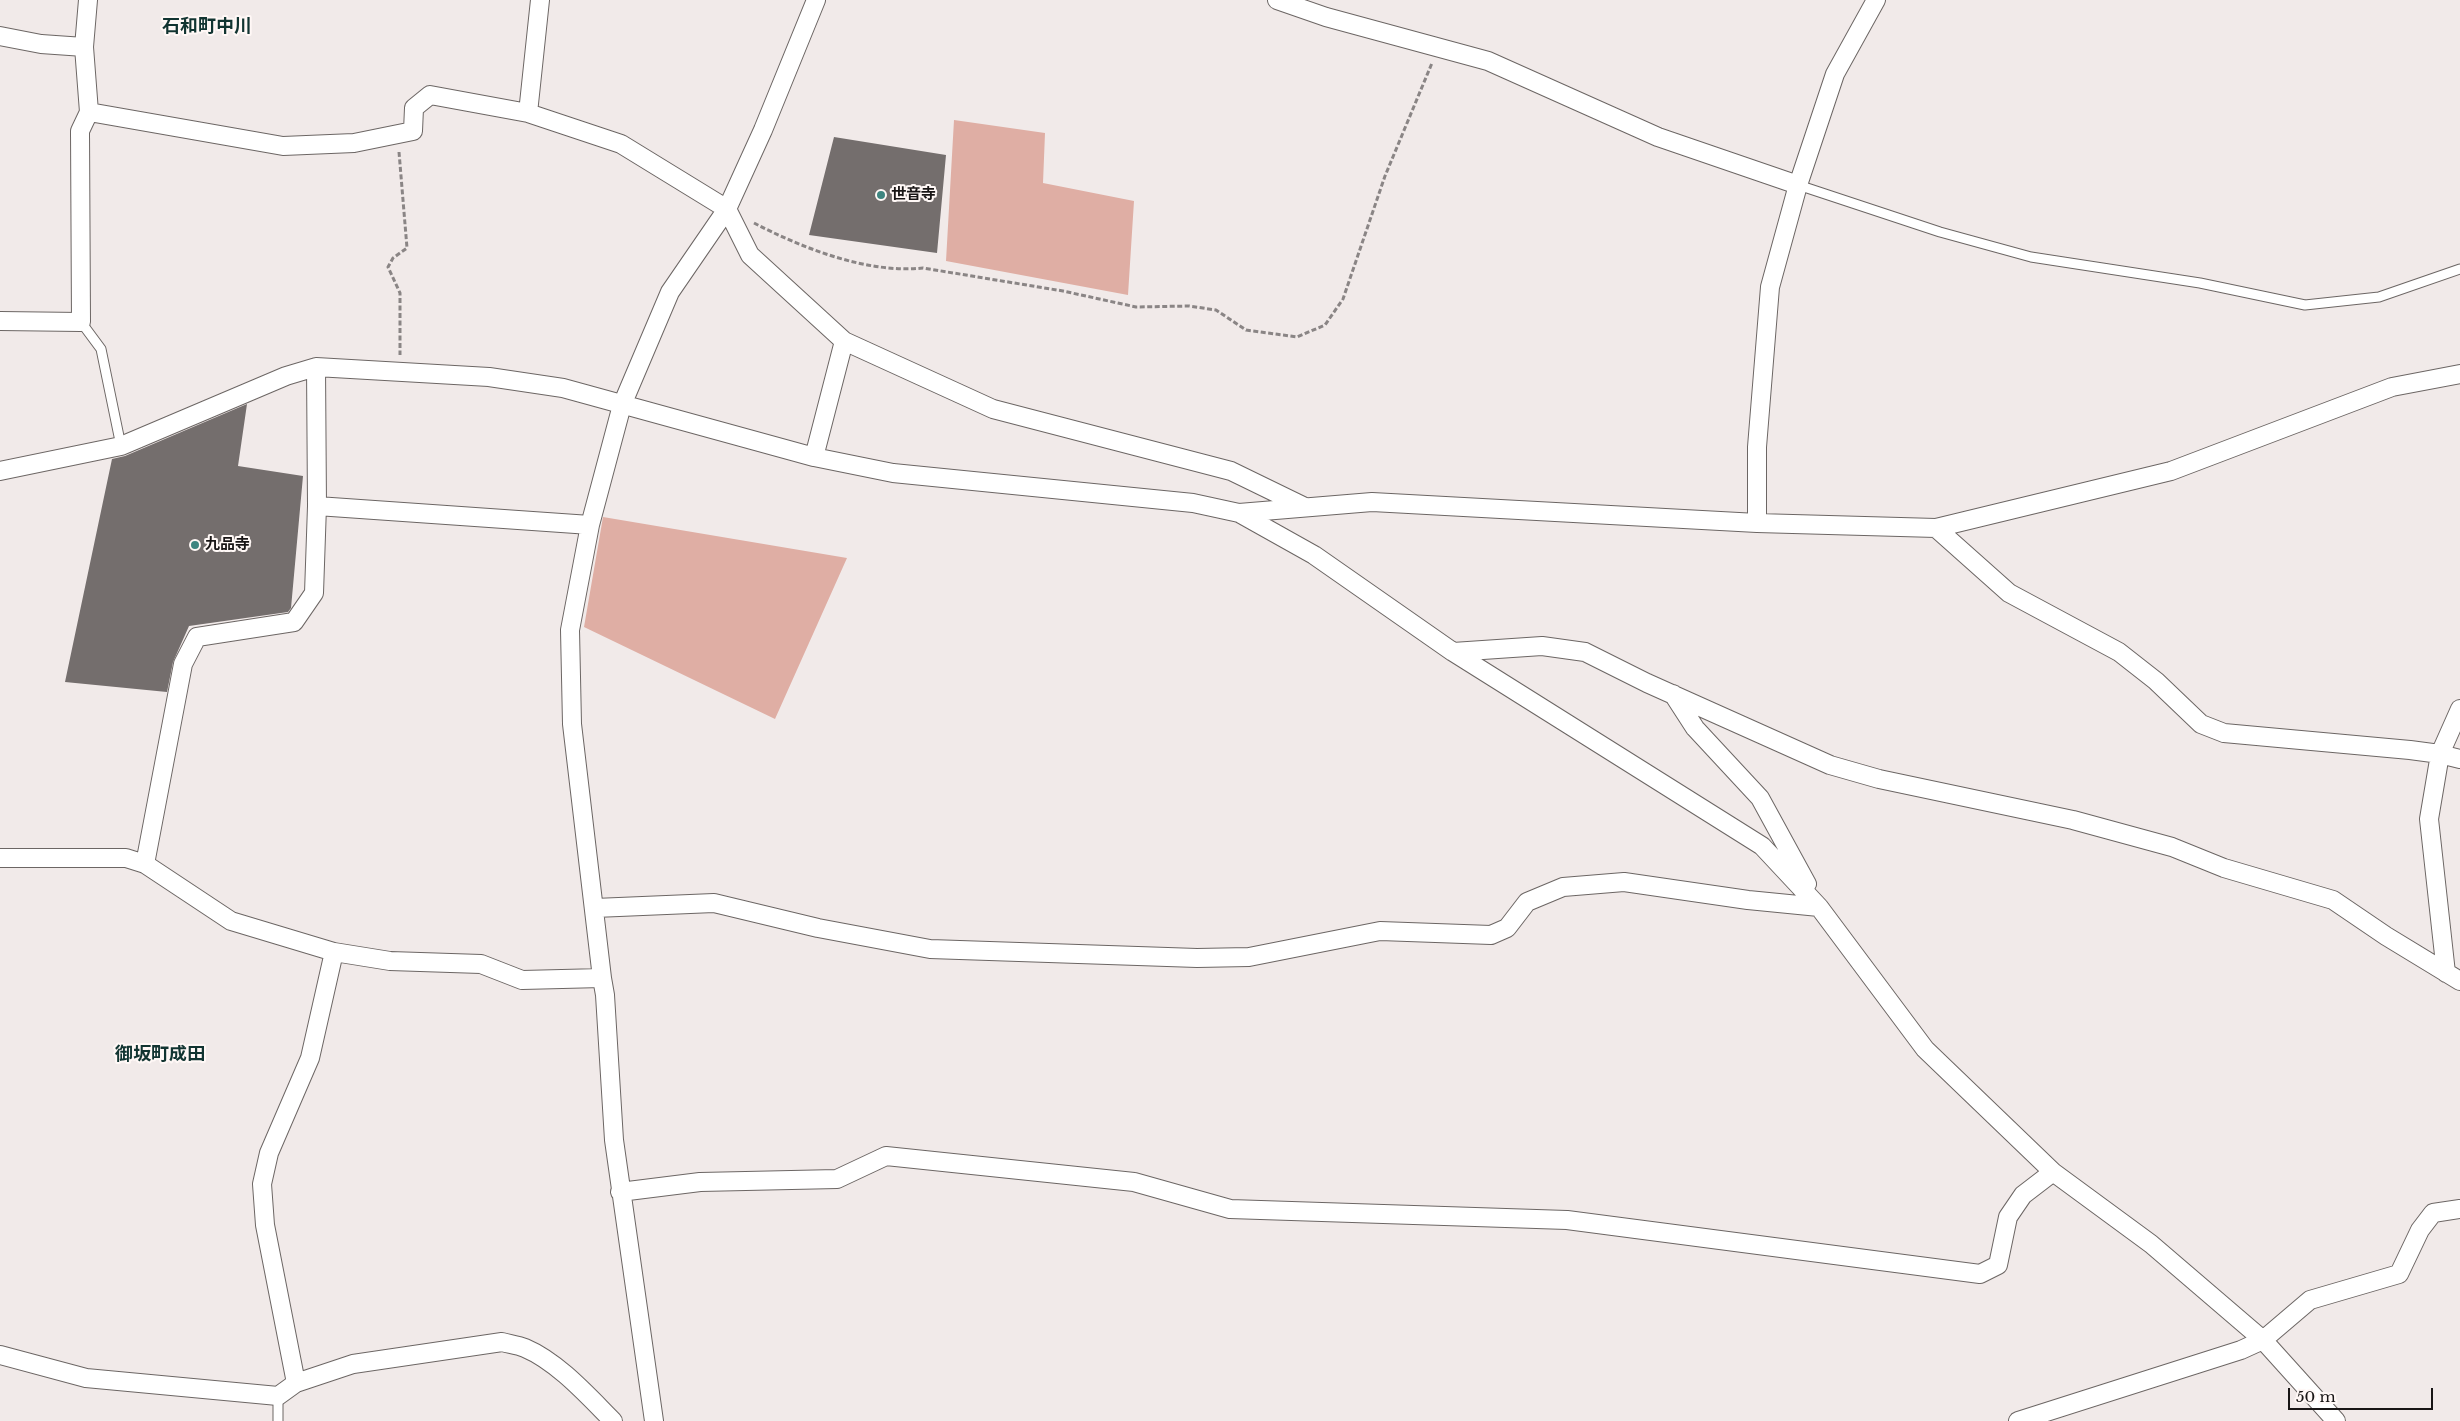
<!DOCTYPE html>
<html>
<head>
<meta charset="utf-8">
<style>
	body { margin:0 }
	#map { position:relative; width:2460px; height:1421px; overflow:hidden; background:#f1eae9; font-family:"Libre Baskerville",serif }
	canvas { display:block }
	.scale { position:absolute; left:2288px; top:1388px; width:145px; height:22px; box-sizing:border-box; border:2px solid #181515; border-top:0; padding-left:6px; font-size:15px; line-height:18px; white-space:nowrap; color:#181515; -webkit-text-stroke:4px #fff8f6; paint-order:stroke }
</style>
</head>
<body>
<div id="map">
<canvas width="2460" height="1421"></canvas>
<div class="scale">50 m</div>
</div>
<script>
const c = document.querySelector('canvas').getContext('2d');
c.lineJoin = 'round';
function paint(path, color) {
  c.fillStyle = color;
  c.fill(path, 'evenodd');
}
function strokePath(path, color, width, dash) {
  c.strokeStyle = color;
  c.lineWidth = width;
  c.lineCap = dash ? 'butt' : 'round';
  c.setLineDash(dash || []);
  c.stroke(path);
}
function drawText(font, color, halo, rows, align = 'center') {
  c.font = font + ' "Libre Baskerville","Noto Sans JP",serif';
  c.lineWidth = 4;
  c.setLineDash([]);
  c.textBaseline = 'middle';
  c.strokeStyle = halo;
  c.fillStyle = color;
  for (const [text, x, y, turn = 0] of rows) {
    c.save();
    c.translate(x, y);
    c.rotate((+turn || 0) * Math.PI / 180);
    c.textAlign = isNaN(turn) ? turn : align;
    if (halo) c.strokeText(text, 0, 0);
    c.fillText(text, 0, 0);
    c.restore();
  }
}
paint(new Path2D(`
	M954 120 1045 133 1043 183 1134 201 1128 295 946 261Z
	M603 517 847 558 775 719 584 627Z`), '#dfaea4');
paint(new Path2D(`
	M834 137 946 155 937 253 809 235Z
	M247 404 238 466 303 476 291 608 288 612 189 626 173 662 167 692 65 682 112 459 125 456Z`), '#746e6d');
const lane = new Path2D(`
	M1798 185 1940 232 2031 257 2200 283 2305 305 2379 297 2460 269
	M81 322 101 349 121 446
	M278 1396V1421`);
const street = new Path2D(`
	M1277 0 1326 17 1488 61 1658 137 1798 185
	M0 36 41 44 84 47
	M89 112 283 146 354 143 413 131 414 108 430 95 528 113 621 144 727 209 750 255 844 341 814 457
	M528 113 540 0
	M0 321 81 322 80 131 89 112 84 47 88 0
	M844 341 993 409 1231 471 1305 507
	M0 471 121 446 286 376 316 367 489 377 563 388 814 457 893 473 1193 503 1239 513 1314 555 1453 652 1762 846 1819 907 1925 1049 2053 1172 2151 1244 2263 1340 2336 1421
	M317 506 590 525
	M1239 513 1372 502 1757 523 1936 528 2171 471 2392 387 2460 374
	M1757 523V447L1770 287 1798 185 1835 74 1876 0
	M1936 528 2009 593 2119 652 2156 681 2201 724 2224 733 2410 750 2440 754 2460 759
	M1453 652 1542 646 1585 652 1647 683 1830 765 1879 779 2073 820 2172 847 2224 868 2333 900 2386 936 2460 981
	M1673 694 1695 728 1760 798 1807 884
	M0 858H126L145 864 231 921 334 952 390 961 481 964 522 980 602 978
	M145 864 183 664 197 637 294 622 314 593 317 506 316 367
	M595 908 714 903 818 928 930 949 1197 958 1249 957 1380 931 1491 935 1507 928 1527 902 1563 887 1624 882 1748 900 1819 907
	M2446 973 2429 819 2440 754 2460 709
	M620 1192 700 1182 837 1179 886 1156 1134 1182 1230 1209 1567 1220 1980 1274 1998 1265 2008 1217 2023 1195 2053 1172
	M0 1355 86 1378 278 1396 296 1383 353 1364 502 1342C509 1344 518 1345 525 1348 558 1362 588 1396 613 1421
	M296 1383 265 1225 262 1184 269 1153 310 1058 334 952
	M654 1421 614 1140 605 995 602 978 572 724 570 630 590 525 622 405 670 292 727 209 763 130 816 0
	M2018 1421 2241 1350 2263 1340 2310 1300 2399 1274 2420 1230 2433 1213 2460 1209`);
strokePath(lane, '#6c6664', 11);
strokePath(street, '#6c6664', 20);
strokePath(new Path2D(`
	M399 152 407 248 393 258 388 267 400 293V355
	M754 223C802 248 868 274 923 268L1063 291 1136 307 1189 306 1216 310 1246 330 1297 337 1325 325 1343 299 1385 176 1432 63`), '#8a8585', 3, [5, 2.5]);
strokePath(lane, '#fff', 9);
strokePath(street, '#fff', 18);
for (const [x, y, r, color] of [
	[881,195,5,"#3e8580"],
	[195,545,5,"#3e8580"]
]) {
  const dot = new Path2D();
  dot.arc(x, y, r, 0, 2 * Math.PI);
  c.fillStyle = color;
  c.fill(dot);
  strokePath(dot, '#fff8f6', 2);
}
drawText('bold 15px', '#181515', '#fff8f6', [
	["世音寺",891,195],
	["九品寺",205,545]
], 'left');
drawText('bold 18px', '#113431', '#fff8f6', [
	["石和町中川",207,27],
	["御坂町成田",160,1055]
]);
</script>
</body>
</html>
